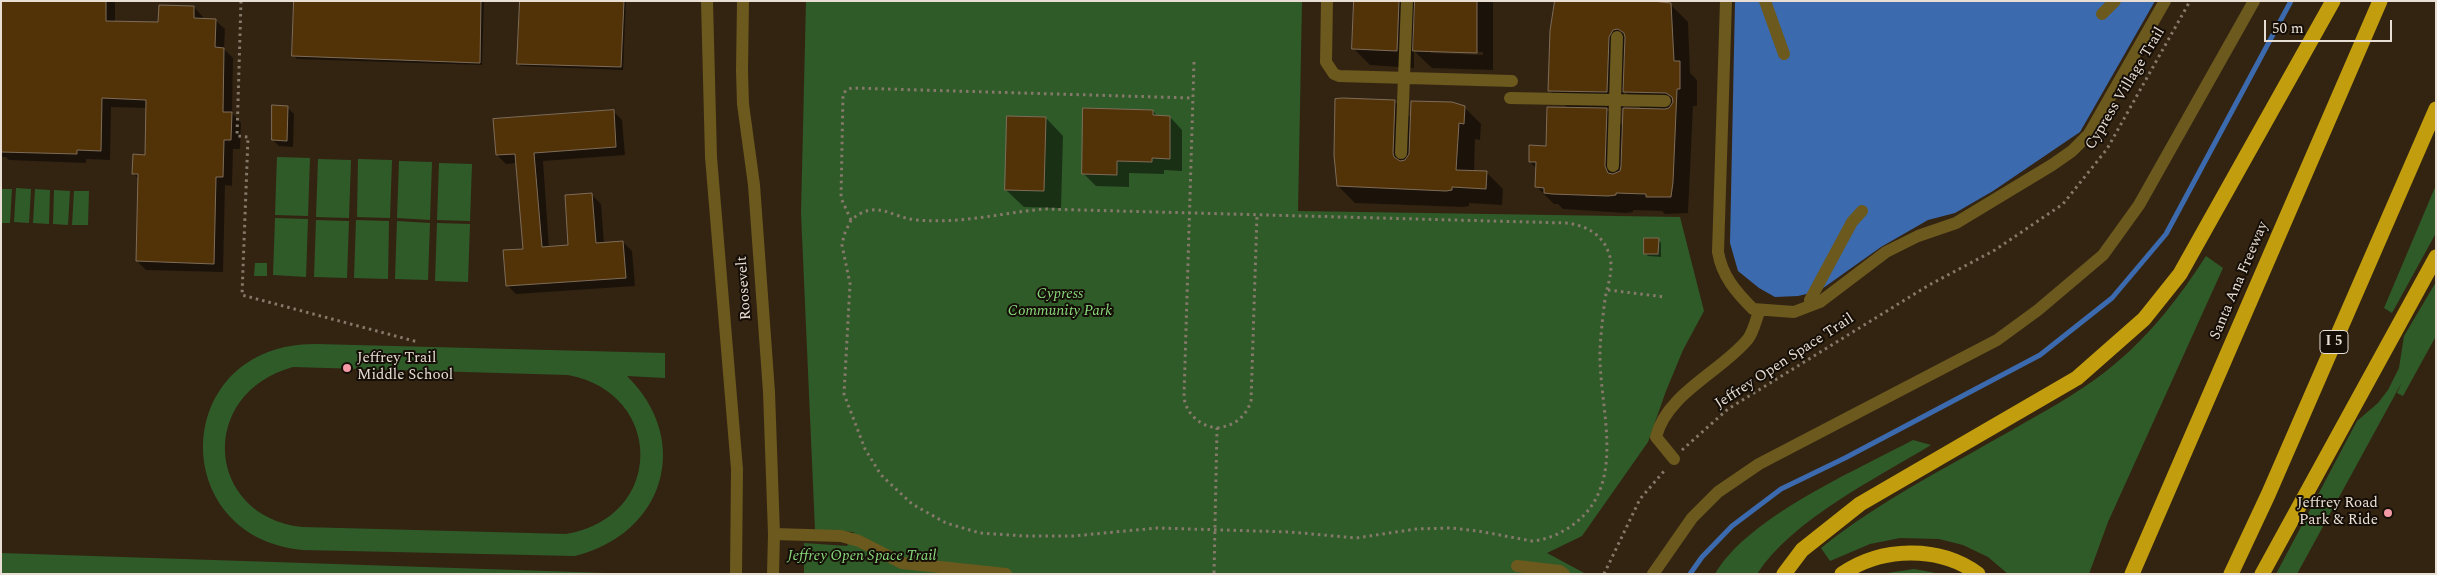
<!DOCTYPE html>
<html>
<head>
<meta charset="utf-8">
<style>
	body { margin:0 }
	#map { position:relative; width:2437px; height:575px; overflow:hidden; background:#332412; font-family:Spectral,serif }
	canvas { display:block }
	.frame { position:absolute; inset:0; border:2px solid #e8ded4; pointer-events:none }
	.scale { position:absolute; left:2264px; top:20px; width:128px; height:22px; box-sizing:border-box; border:2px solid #e8ded4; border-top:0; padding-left:6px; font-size:15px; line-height:18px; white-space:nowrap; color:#e8ded4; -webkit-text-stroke:4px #150e07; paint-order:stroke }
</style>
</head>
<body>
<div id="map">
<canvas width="2437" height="575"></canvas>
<div class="frame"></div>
<div class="scale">50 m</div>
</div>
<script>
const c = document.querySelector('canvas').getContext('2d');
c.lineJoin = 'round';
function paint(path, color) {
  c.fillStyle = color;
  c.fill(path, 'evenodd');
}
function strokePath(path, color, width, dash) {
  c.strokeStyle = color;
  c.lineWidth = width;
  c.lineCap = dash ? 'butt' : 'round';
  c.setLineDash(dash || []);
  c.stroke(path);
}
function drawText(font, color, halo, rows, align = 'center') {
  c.font = font + ' Spectral,serif';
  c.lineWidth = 4;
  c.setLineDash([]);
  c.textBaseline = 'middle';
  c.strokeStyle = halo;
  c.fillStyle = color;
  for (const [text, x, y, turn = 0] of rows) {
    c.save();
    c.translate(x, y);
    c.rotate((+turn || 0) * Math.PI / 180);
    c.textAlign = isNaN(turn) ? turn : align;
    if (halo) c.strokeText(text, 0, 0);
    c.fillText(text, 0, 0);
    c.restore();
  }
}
paint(new Path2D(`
	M806 1H1302L1298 211 1680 217 1704 311 1683 350 1666 391 1648 442 1582 536 1547 553 1586 574H804V543L847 546 854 532 815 530 801 213Z
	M277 157 310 158 308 216 275 215Z
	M318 159 351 160 349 218 316 217Z
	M358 159 392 160 390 218 357 217Z
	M399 161 432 162 430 220 397 218Z
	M439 163 472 164 470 221 437 220Z
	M2436 185V233L2392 313 2384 308Z
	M16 188 31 189 29 223 14 222Z
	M1 189H12L10 223H1Z
	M35 189 50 190 49 224 33 223Z
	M54 190 70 191 68 225 53 224Z
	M74 191H89L88 225H72Z
	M275 218 308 219 306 277 273 275Z
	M316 220 349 221 347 278 314 277Z
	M356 220 389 221 388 279 354 278Z
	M397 221 430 223 428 280 395 279Z
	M437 223 470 224 468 282 435 281Z
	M2206 256 2223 268 2108 522 2089 574H2008L1988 557 1963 545 1939 539 1900 538 1870 544 1830 561 1821 548C1883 498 1956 463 2024 423 2056 405 2088 387 2116 363 2152 333 2181 295 2206 256Z
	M255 263H267V276H254Z
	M2436 282V336L2403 396 2397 393 2402 382 2297 574H2276L2357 421 2378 403 2388 390 2399 368 2404 336Z
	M316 344 665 353V378L627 376C693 441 664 534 575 556L303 550C165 537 171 343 316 344ZM293 367 568 375C665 393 665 518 566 534L302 527C205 516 197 393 293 367Z
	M1913 440 1931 445C1875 479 1793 519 1757 574H1715C1748 517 1855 471 1913 440Z
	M1 553 637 574H1Z
	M1914 569 1941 574H1881Z`), '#2f5b29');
paint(new Path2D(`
	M1735 1H2155L2080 132 1993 191 1955 213 1928 220 1881 247 1819 291 1798 296 1775 297 1759 288 1738 271 1730 243Z`), '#3c6aae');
paint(new Path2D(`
	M1 1H115V22L159 24 194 7 203 17V19L215 20 225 29 224 49 233 58 232 113 241 123 240 149H233L232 186 225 185 223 272 146 270 137 261 139 180 134 174 146 156 147 108 111 107 110 160 86 159V163L9 160 6 157H1Z
	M295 1H484L482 65 297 59 294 56Z
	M521 1H626L623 70 521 66 518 63Z
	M1355 1H1493V70L1432 68 1414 51V68L1370 65 1353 48ZM1431 51 1483 52V55L1431 53Z
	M1671 5 1688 22 1690 73 1697 80V106H1693L1688 213 1665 214 1662 211 1633 210V212L1626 213 1563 209 1558 204H1554L1537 187V169L1530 162 1548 147 1568 108 1549 90 1551 31ZM1624 91 1643 110 1624 127 1605 108H1624Z
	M1394 101 1412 119 1464 107 1481 124 1480 140 1475 139 1474 172H1486L1503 189 1502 205 1469 203V206L1463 207 1355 203 1338 186Z
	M287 107 294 114 293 147 279 146 273 140Z
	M613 111 622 120 625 155 543 161 549 248 570 246 592 195 601 204 604 244 623 242 632 251 635 286 516 294 507 285 524 250 517 163 506 164 497 155Z
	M1153 111 1158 117H1170L1182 130V171L1164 170V174L1129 173V187L1096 186 1083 173Z
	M1046 118 1063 136 1061 208 1024 207 1006 190Z
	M1658 240 1661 243V257L1648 256 1645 253Z`), '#0007');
strokePath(new Path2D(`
	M1690 574 1702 557 1732 526 1781 489 1845 458 2040 355 2112 298 2166 234 2291 1`), '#3c6aae', 5);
const building = new Path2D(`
	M1 1H106V21L158 22 159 5 194 6V18L216 19 215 47 224 48 223 112H232L231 140H224L223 177H216L214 264 136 261 138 174H132L133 154 145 155 146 100 102 98 101 151 77 150V154L1 152Z
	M294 1H481L480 63 292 56Z
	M520 1H624L621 67 517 64Z
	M1354 1H1399L1397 51 1352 49Z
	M1415 1H1477V53L1413 51Z
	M1555 1H1652L1671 3 1674 61H1680V89H1677L1673 182 1671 197H1646V194L1616 193V195L1608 196 1552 194 1544 193V188L1535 187 1536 162H1529V145L1546 146 1547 107 1607 108 1605 166 1608 173 1613 174 1620 171 1621 166 1623 108 1665 109 1669 108 1673 102 1672 97 1666 93 1623 92 1625 37 1624 33 1618 29 1613 30 1609 37 1607 92 1548 91 1550 31Z
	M1343 98 1395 100 1393 153 1394 157 1400 161 1405 160 1409 154 1411 101 1452 102 1465 106 1464 124 1459 123 1456 170 1487 171 1486 189 1452 187V190L1446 191 1337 186 1334 155 1335 99Z
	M272 105 288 106 287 141 272 140Z
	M1083 108 1153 110V115L1170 116V159L1152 158V162L1117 161V175L1082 174Z
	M614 110 616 147 534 153 542 247 568 245 565 195 592 193 596 243 623 241 626 278 506 286 503 250 523 249 515 154 496 155 493 119Z
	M1007 116 1046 117 1044 191 1005 190Z
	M1644 238H1659L1658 254H1644Z`);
paint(building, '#523307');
strokePath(building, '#7e6c59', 1);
strokePath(new Path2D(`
	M241 1 237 136 248 137 242 295 418 342
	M1194 62 1184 397C1186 414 1200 426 1217 428L1214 574
	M851 220 844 235 842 245 850 284 844 394 865 449 881 475 912 504 946 523 980 533 1025 536H1073L1157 528 1290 532 1356 538 1416 529 1451 528 1478 531 1532 541C1547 540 1562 533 1574 524 1629 482 1598 407 1600 349 1601 332 1603 315 1605 299 1608 283 1615 267 1608 251 1601 233 1584 225 1566 223L1044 209C1001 213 961 224 917 220 891 218 877 198 851 220L841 198 843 95 846 90 852 88 1192 98
	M1608 290 1665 297
	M1217 428C1234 426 1246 417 1251 401L1257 215
	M1682 450 1728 409 1929 285 1995 250 2063 204 2107 149 2190 1
	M1604 574 1640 499 1665 470`), '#85796a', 3, [2.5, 4]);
strokePath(new Path2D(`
	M707 1 711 157 737 469 736 574
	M743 1 742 71 743 104 754 185 769 392 774 534 773 574
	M1327 1 1326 62 1334 74 1339 76 1512 81
	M1726 1 1718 252C1722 276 1736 292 1753 309L1794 312 1820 302 1886 252 1918 236 1956 223 2052 165 2072 151 2089 134 2165 1
	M1765 1 1784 54
	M2102 14 2115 1
	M1510 98 1665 101
	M1401 153 1407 1
	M1613 166 1617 37
	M1811 305 1810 300 1852 222 1862 211
	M1674 459 1656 437C1666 394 1722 371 1748 339 1754 331 1756 318 1760 310
	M774 534 841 536 859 541 902 563 1006 574
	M1517 566 1560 571 1564 574
	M1653 574 1692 518 1718 492 1759 464 1997 340 2038 310 2103 255 2139 205 2254 1`), '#6b591e', 12);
strokePath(new Path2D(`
	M1784 574 1802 550 1860 504 2077 378 2144 319 2180 274 2333 1
	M1842 574C1881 547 1939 545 1978 574
	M2132 574 2380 1
	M2231 574 2268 495 2436 109
	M2262 574 2436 257`), '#c29e0e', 15);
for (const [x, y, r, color] of [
	[347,368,5,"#f49aa6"],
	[2388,513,5,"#f49aa6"]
]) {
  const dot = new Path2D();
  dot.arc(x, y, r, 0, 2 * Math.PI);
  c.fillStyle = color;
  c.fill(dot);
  strokePath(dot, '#150e07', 2);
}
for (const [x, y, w] of [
	[2334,342,28]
]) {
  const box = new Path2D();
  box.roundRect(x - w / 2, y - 11.5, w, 23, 4);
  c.fillStyle = '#150e07';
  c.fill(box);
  strokePath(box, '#e8ded4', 1);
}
drawText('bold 14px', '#e8ded4', null, [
	["I 5",2334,342]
]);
drawText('15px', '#e8ded4', '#150e07', [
	["Cypress Village Trail",2126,89,-59],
	["Santa Ana Freeway",2240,281,-67],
	["Roosevelt",745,288,-94],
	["Jeffrey Open Space Trail",1785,362,-33]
]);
drawText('italic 15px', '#89da7d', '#150e07', [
	["Cypress",1060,295],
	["Community Park",1060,312],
	["Jeffrey Open Space Trail",862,557]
]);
drawText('15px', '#e8ded4', '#150e07', [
	["Jeffrey Trail",357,359],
	["Middle School",357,376],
	["Jeffrey Road",2378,504,"right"],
	["Park & Ride",2378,521,"right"]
], 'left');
</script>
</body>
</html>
